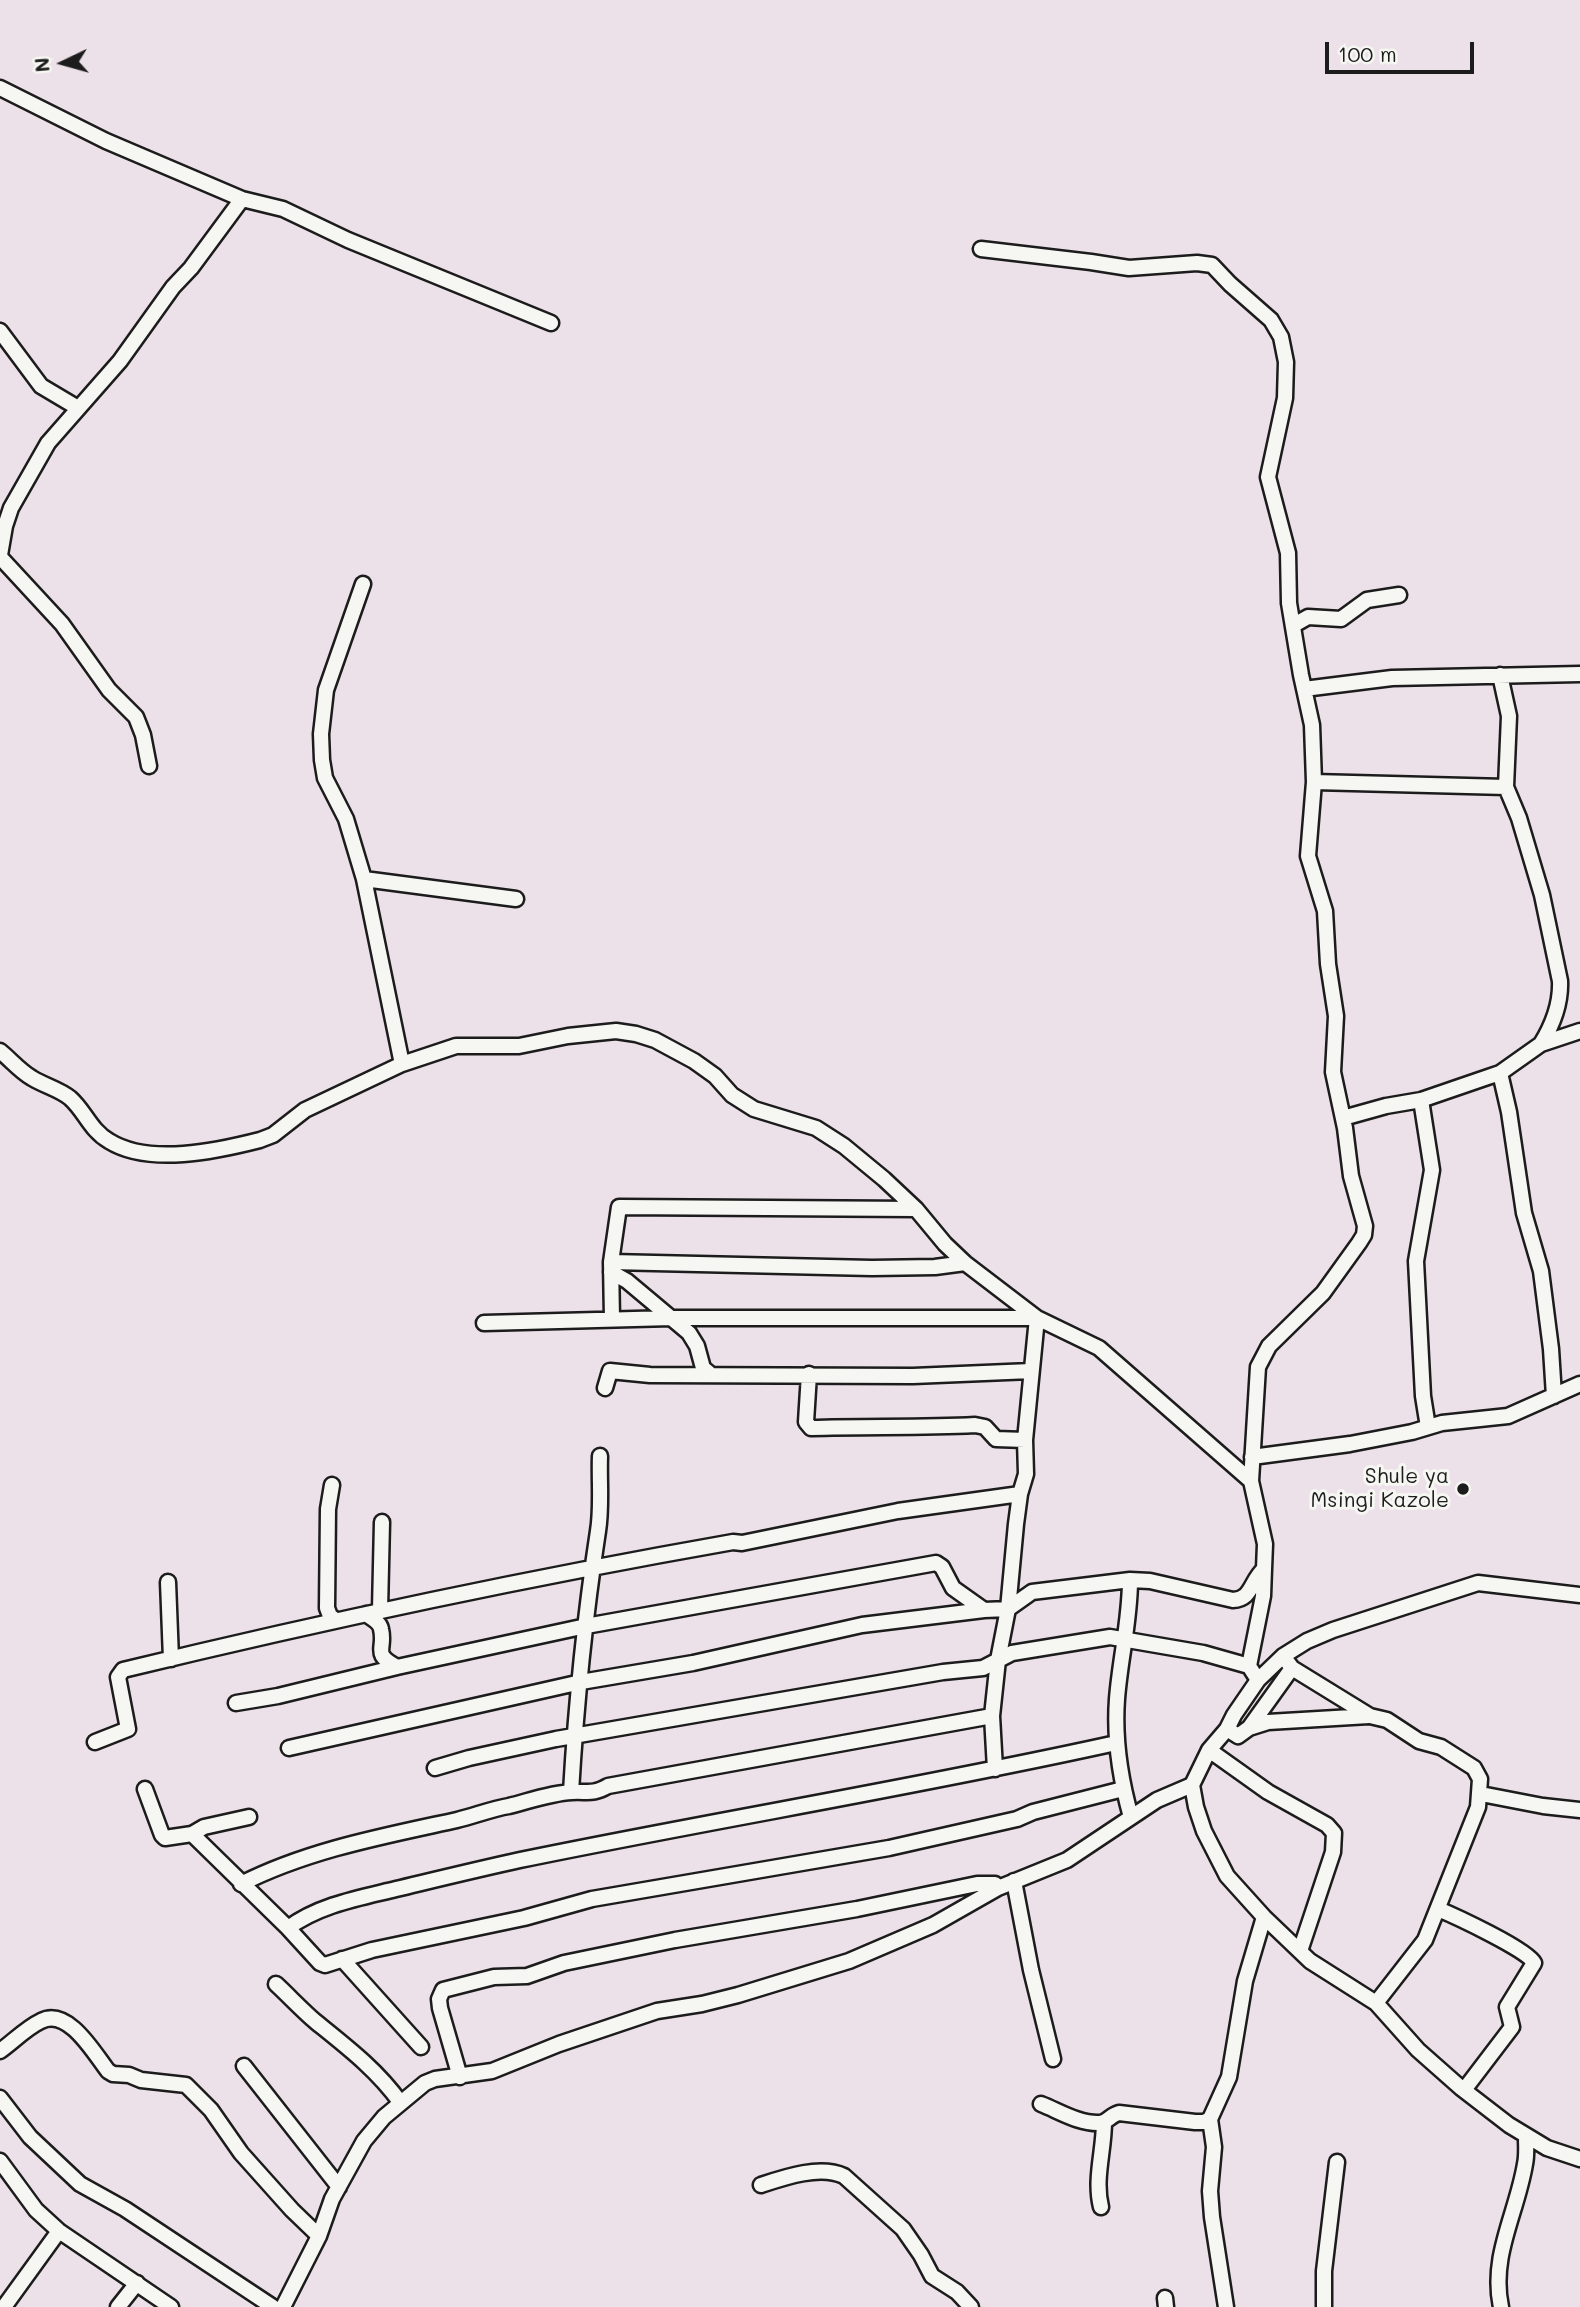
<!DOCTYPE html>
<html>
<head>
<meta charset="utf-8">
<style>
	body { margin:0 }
	#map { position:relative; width:1580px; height:2307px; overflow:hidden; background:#ece0e9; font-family:Mali,sans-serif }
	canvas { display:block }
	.north { position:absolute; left:28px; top:28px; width:70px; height:70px; -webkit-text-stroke:5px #f6f6f2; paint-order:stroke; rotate:265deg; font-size:19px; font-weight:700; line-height:28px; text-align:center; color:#1c1c1c }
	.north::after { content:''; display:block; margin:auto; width:24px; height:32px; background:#1c1c1c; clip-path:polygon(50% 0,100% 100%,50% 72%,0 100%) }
	.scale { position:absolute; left:1325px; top:42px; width:149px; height:32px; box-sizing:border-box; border:4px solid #1c1c1c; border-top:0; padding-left:9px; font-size:21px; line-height:24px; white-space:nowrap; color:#1c1c1c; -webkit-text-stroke:5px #f6f6f2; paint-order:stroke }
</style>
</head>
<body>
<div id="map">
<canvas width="1580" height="2307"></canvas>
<div class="north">N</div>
<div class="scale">100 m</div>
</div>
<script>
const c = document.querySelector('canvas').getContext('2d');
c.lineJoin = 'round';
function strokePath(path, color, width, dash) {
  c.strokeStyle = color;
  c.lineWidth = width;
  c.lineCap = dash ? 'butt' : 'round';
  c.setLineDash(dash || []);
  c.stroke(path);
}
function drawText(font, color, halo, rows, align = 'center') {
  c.font = font + ' Mali,sans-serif';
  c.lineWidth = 6;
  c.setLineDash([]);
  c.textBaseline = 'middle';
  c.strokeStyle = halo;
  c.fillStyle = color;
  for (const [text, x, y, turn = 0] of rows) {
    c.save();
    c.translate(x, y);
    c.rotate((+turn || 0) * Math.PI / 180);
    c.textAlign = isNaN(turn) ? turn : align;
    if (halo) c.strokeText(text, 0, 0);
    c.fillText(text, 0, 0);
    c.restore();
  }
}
const minor = new Path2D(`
	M0 88 106 141 242 199 283 209 348 240 551 323
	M981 249 1091 262 1129 268 1197 263 1212 265 1230 284 1271 320 1281 337 1286 362 1285 398 1268 477 1288 553 1289 603 1301 675 1312 725 1314 782 1308 856 1325 911 1328 964 1336 1016 1333 1072 1345 1128 1351 1176 1365 1226 1364 1235 1359 1243 1323 1293 1269 1346 1258 1367 1251 1481 1265 1544 1264 1569 1263 1596 1249 1666 1258 1680
	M0 331 41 386 78 408
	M0 555 5 526 11 508 48 443 120 361 173 287 191 268 242 199
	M0 557 62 624 109 690 136 717 143 735 149 766
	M363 584 326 690 321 734 322 760 325 778 346 819 364 879 402 1064
	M1294 625 1308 617 1341 619 1367 600 1399 595
	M1500 675 1509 716 1506 787 1519 818 1542 895 1560 981C1561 1003 1552 1026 1541 1044
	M1304 689 1392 678 1580 674
	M1314 782 1506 787
	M364 879 516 899
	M0 1051C11 1060 20 1071 32 1078 45 1086 59 1089 70 1098 85 1111 90 1130 109 1141 149 1166 217 1151 260 1140L273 1135 305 1110 402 1064 456 1046H519L568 1036 616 1031 636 1034 655 1040 694 1061 715 1076 732 1095 754 1109 816 1128 844 1146 884 1179 916 1209 945 1244 965 1263 1037 1318 1099 1348 1251 1481
	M1500 1073 1509 1112 1524 1213 1541 1271 1551 1349 1554 1396
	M1421 1100 1432 1170 1416 1261 1423 1396 1428 1427
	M1343 1118 1386 1106 1421 1100 1488 1077 1500 1073 1541 1044 1580 1031
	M611 1262 872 1268 935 1267 965 1263
	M611 1272 627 1281 689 1333 697 1346 703 1368 709 1373
	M612 1319 611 1262 619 1207 916 1209
	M484 1323 672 1318H1037L1025 1440 1026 1474 1020 1494 1016 1524 1008 1609 998 1660 992 1716 995 1769
	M809 1374 806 1422 811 1428C866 1426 920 1428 975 1425L985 1427 996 1439 1025 1440
	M605 1388 610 1371 650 1375 913 1376 1031 1371
	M1252 1457 1350 1444 1412 1432 1442 1423 1508 1416 1580 1384
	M332 1485 328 1509 327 1608 330 1616 336 1620
	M1130 1580C1130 1621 1120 1659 1117 1699 1114 1740 1120 1778 1131 1817
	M168 1582 171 1659
	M1580 1595 1478 1583 1333 1630 1307 1641 1283 1656 1258 1680 1234 1715 1227 1729 1209 1750 1192 1785 1196 1807 1204 1831 1227 1876 1264 1917 1310 1961 1376 2003 1418 2050 1461 2088 1509 2125 1547 2148 1580 2159
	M380 1610 382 1522
	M366 1614C371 1618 380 1622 381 1629 386 1650 371 1653 397 1667
	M1283 1656 1292 1668 1370 1716 1387 1720 1419 1741 1441 1747 1474 1768 1480 1779 1478 1807 1425 1940 1376 2003
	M236 1703 278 1696 397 1667 586 1626 936 1563 942 1567 953 1588 984 1610
	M1249 1728 1268 1722 1369 1716
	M1227 1729 1238 1736 1249 1728 1292 1668
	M95 1742 128 1729 118 1677 123 1670C325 1621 528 1578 733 1542L742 1543 898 1511 1020 1494
	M289 1748 581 1682 693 1663 862 1625 984 1610 1008 1609 1032 1592 1130 1580 1150 1581 1233 1600C1252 1599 1250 1582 1264 1569
	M1209 1750 1268 1792 1327 1825 1334 1833 1333 1852 1300 1951
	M435 1768 469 1758 556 1739 943 1672 983 1668 1012 1653 1110 1637 1203 1653 1249 1666
	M145 1789 162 1835 165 1838 192 1834 204 1827 249 1817
	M571 1792C576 1706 585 1616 598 1531 602 1507 599 1480 600 1456
	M1481 1794 1543 1806 1580 1810
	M192 1834 288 1928 320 1963 325 1965 372 1950 524 1918 592 1899 889 1848 1017 1819 1033 1812 1123 1789
	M1014 1881 1031 1970 1053 2059
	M241 1884C308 1850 384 1836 457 1820 474 1816 491 1809 509 1806 529 1801 551 1793 572 1792 588 1791 592 1795 608 1786L992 1716
	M1438 1909C1455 1916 1528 1950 1534 1963L1507 2007 1512 2027 1464 2090
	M288 1928C319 1905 359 1898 396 1889 438 1879 479 1869 520 1860 719 1819 918 1787 1116 1743
	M342 1959 421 2047
	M276 1984C289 1996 302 2010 316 2022 347 2047 377 2070 400 2102
	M0 2051C13 2042 26 2028 41 2021 68 2007 94 2053 108 2071L113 2074 129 2075 141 2080 186 2085 211 2110 241 2153 292 2210 319 2236
	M244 2066 339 2187
	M460 2077 440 2008 439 1999 443 1990 494 1977 527 1976 564 1963 675 1940 857 1909 977 1884H995L998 1888
	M0 2098 30 2137 80 2184 125 2209 273 2307
	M1041 2104C1059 2111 1079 2124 1100 2123 1107 2122 1111 2115 1119 2113L1195 2122H1204L1210 2119
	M0 2161 36 2210 59 2231 171 2307
	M761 2185C785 2177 820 2165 844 2176L903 2229 921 2255 932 2276 957 2292 971 2307
	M1101 2207C1094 2179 1104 2151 1104 2122
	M1165 2298 1166 2307
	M4 2307 59 2231
	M118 2307 137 2283
	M283 2307 319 2236 332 2199 364 2141 384 2117 425 2083 435 2079 492 2071 559 2044 657 2011 702 2004 738 1995 849 1961 933 1925 998 1888 1067 1860 1157 1800 1192 1785
	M1226 2307 1212 2217 1210 2191 1214 2147 1210 2119 1229 2077 1245 1981 1264 1917
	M1324 2307V2271L1337 2162
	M1501 2307C1490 2256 1517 2213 1525 2164 1527 2155 1526 2146 1526 2137`);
strokePath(minor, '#1c1c1c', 19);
strokePath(minor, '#f6f6f2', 14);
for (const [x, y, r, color] of [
	[1463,1489,7,"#1c1c1c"]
]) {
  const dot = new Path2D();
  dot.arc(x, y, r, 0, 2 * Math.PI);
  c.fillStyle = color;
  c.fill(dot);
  strokePath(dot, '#f6f6f2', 2.5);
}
drawText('21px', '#1c1c1c', '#f6f6f2', [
	["Shule ya",1449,1477],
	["Msingi Kazole",1449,1501]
], 'right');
</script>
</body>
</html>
